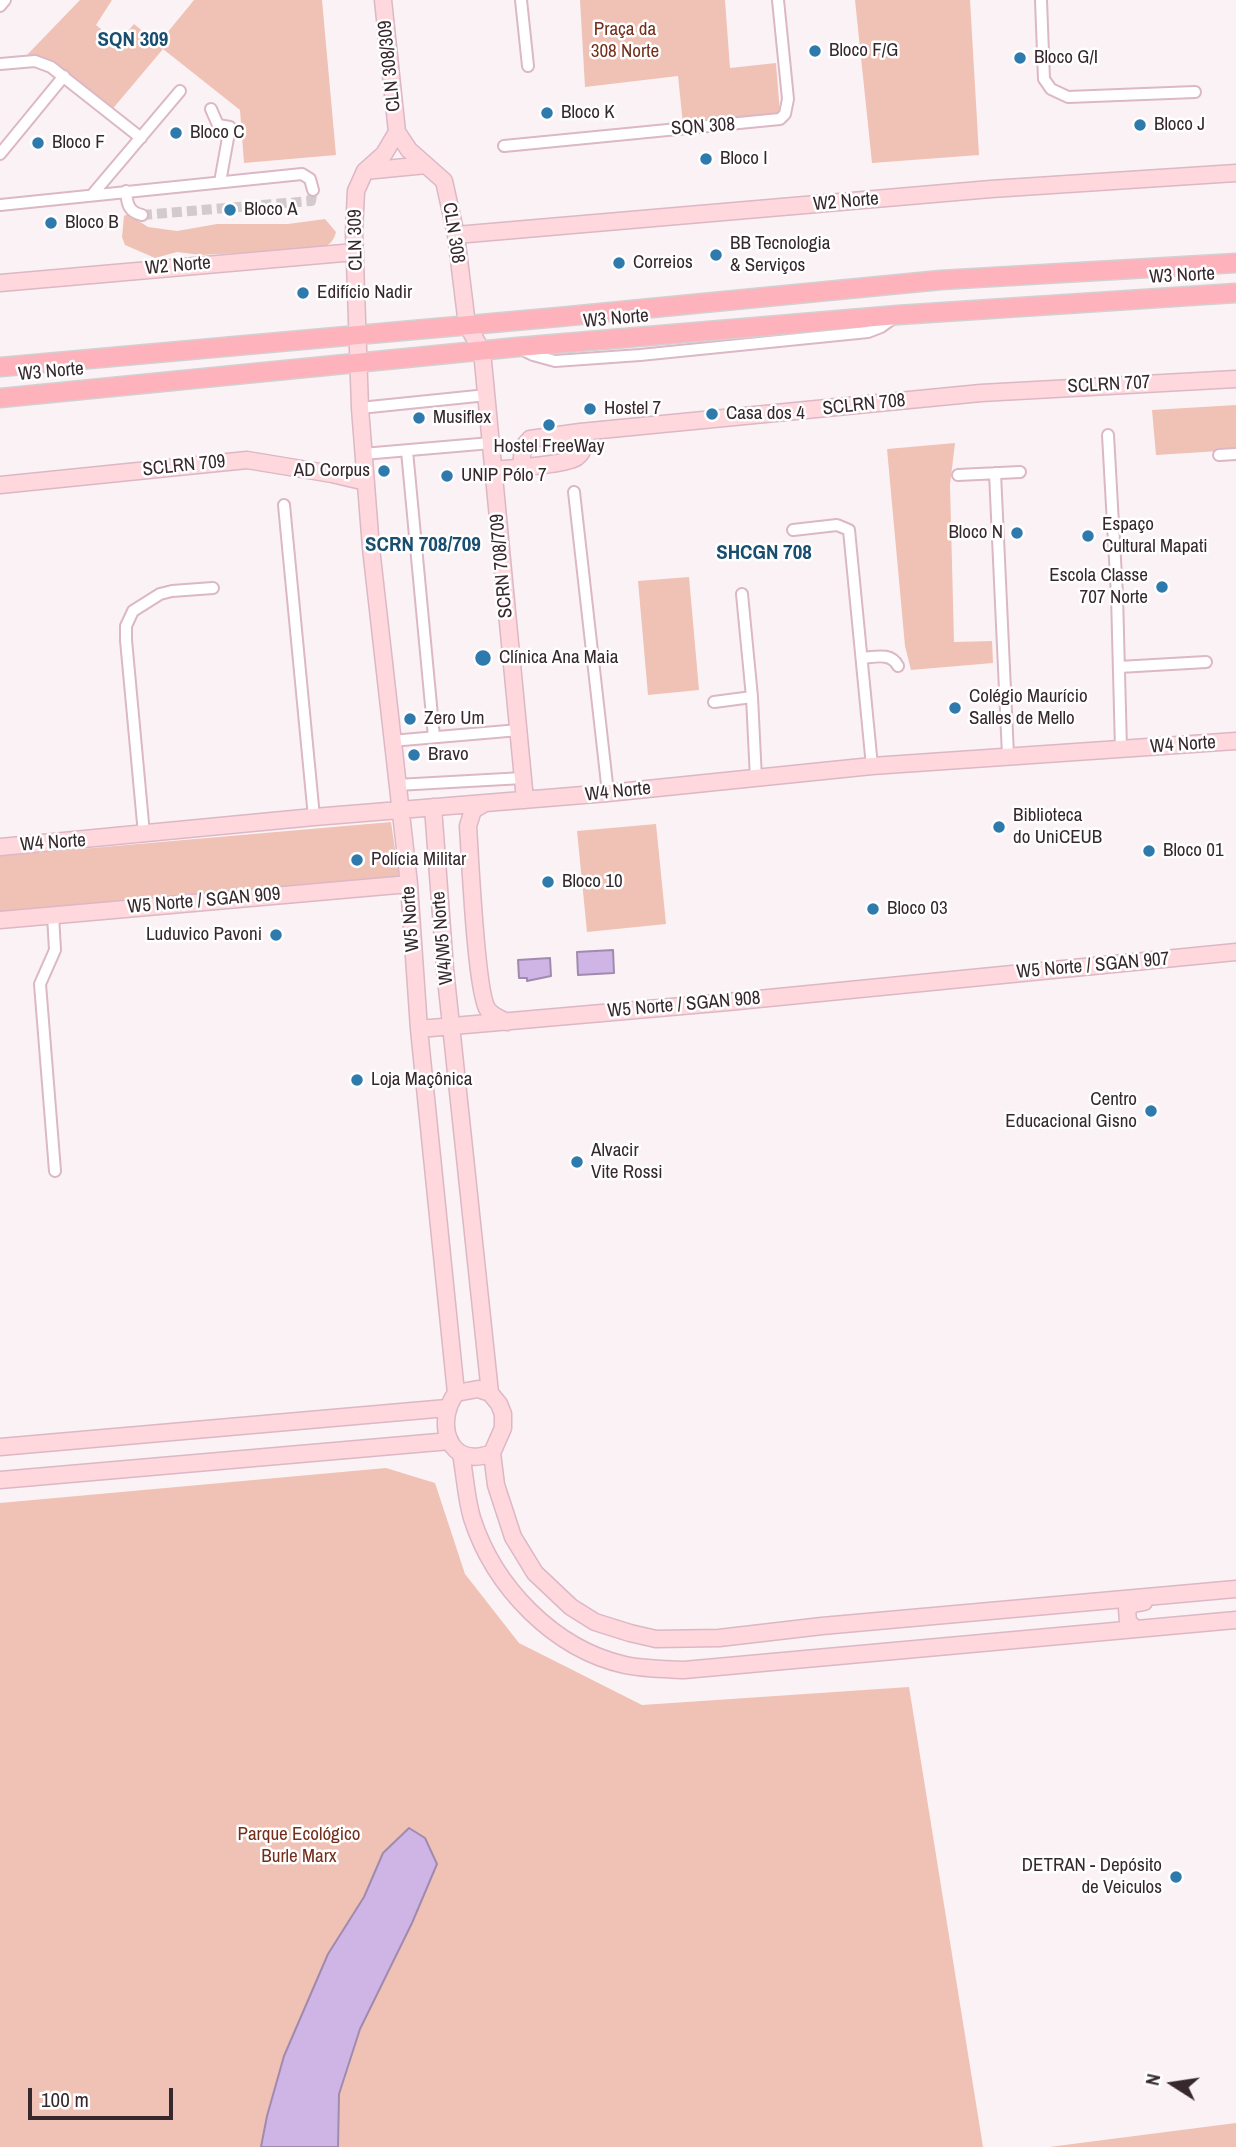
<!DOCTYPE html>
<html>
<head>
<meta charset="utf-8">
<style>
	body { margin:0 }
	#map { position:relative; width:1236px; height:2147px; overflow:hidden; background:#faf2f5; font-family:"Archivo Narrow",sans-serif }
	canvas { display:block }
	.north { position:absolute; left:1138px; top:2049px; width:70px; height:70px; -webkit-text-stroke:5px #fff; paint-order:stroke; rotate:282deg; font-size:19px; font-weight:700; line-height:28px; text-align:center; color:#36282d }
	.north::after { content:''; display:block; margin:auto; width:24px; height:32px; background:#36282d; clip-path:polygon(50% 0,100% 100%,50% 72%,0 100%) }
	.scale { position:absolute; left:28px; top:2088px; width:145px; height:32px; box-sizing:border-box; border:4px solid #36282d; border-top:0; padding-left:9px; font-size:21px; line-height:24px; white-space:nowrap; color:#36282d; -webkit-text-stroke:5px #fff; paint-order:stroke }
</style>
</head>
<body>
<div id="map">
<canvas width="1236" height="2147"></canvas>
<div class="north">N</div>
<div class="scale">100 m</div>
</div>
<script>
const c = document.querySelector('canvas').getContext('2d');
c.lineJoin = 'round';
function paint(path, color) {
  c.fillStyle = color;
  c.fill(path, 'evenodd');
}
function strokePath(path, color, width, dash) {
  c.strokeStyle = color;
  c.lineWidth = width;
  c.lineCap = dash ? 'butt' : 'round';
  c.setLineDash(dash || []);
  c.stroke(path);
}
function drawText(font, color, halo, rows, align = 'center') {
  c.font = font + ' "Archivo Narrow",sans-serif';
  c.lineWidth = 5;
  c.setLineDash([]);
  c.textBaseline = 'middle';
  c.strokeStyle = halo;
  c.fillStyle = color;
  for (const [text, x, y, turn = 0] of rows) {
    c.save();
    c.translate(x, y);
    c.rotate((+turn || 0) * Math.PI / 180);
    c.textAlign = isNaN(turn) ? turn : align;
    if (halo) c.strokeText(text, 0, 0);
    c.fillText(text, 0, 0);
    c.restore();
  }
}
paint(new Path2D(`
	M80 0H112L96 25 118 43 134 24 158 44 194 0H322L336 155 244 163 240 110 163 49 110 112 47 63 26 56Z
	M580 0H725L730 68 776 63 780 113 683 124 678 76 585 87Z
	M855 0H970L979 155 872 163Z
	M128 214 148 227 177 231 217 224H288L325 219 336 232C333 244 327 246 317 249L201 255 177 252 155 258 125 245 122 237 124 216Z
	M1236 405V450L1156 455 1152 410Z
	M955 443 950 485 954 642 992 641 993 663 911 670 905 646 887 449Z
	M689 577 699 690 648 695 638 581Z
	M391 822 399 877 0 912V856Z
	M656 824 666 924 587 932 577 831Z
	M386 1468 435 1483 465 1574 519 1643 642 1705 909 1687 983 2147H0V1503Z
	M1236 2123V2147H1049Z`), '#f0c2b5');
const water = new Path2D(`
	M613 950 614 973 578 975 577 952Z
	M550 958 551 976 527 981V978H519L518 960Z
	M409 1828 425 1838 437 1864 412 1923 360 2029 339 2094 338 2147H261L267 2116 284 2056 328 1954 364 1897 383 1853Z`);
paint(water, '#ceb5e6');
strokePath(water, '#a08bae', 2);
strokePath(new Path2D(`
	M142 215 311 201 313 190`), '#d3cacd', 10, [10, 5]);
const street = new Path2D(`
	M521 0 528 66
	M1041 0 1044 79 1051 89 1068 97 1195 92
	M0 6 5 0
	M0 64 35 61 51 67 141 138
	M211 109 218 125 230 127 220 182
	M504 146 780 119 785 114 788 99 778 0
	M0 154 64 76
	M126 191C127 203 128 212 142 215
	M92 195 180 91
	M0 205 302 174 310 179 313 190
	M521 349 533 355 555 361 640 355 868 332 881 327 895 317
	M360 408 487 395
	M1108 435 1117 595 1121 749
	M407 451 434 737
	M363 454 491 443
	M1219 455 1236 454
	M995 473 1008 755
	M958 475 1020 472
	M574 492 608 793
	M284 505 314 817
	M793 530 837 525 849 530 872 766
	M742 594 752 697 756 779
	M862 658C875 657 891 652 898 666
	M1119 667 1206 662
	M714 702 752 697
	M391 741 519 730
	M397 785 523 778
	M144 834 126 640V626L133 611 160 594 172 591 213 588
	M53 915 55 950 40 984 55 1171`);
const secondary = new Path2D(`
	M383 0 397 132 409 150 444 181 456 235 467 325 482 351 525 800
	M397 132 384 154 365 171 356 191 354 232 360 408 371 548 409 884 419 1029 456 1393
	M365 171 426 165
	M456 235 991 189 1236 173
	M0 283 355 252
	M580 432 981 393 1236 379
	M494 470C509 468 567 465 577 457 585 451 585 441 580 432L530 439 523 447 521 467
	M0 485 247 460 332 474 366 482
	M485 803 473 810 468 826C470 855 476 994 488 1010 493 1016 501 1019 507 1022
	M433 807 445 969 490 1393
	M0 847 314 817 608 793 872 766 1236 741
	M0 920 409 884
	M419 1029 728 1002 1236 952
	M0 1447 447 1408
	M492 1453C449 1470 434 1424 456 1393L478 1389 490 1393 499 1404 503 1414V1428L492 1453 496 1485 513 1537 535 1573 571 1607 595 1622 630 1633 656 1639 719 1638 822 1626 1236 1589
	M461 1454C465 1475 466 1498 472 1518 494 1587 554 1649 625 1665 644 1669 664 1669 684 1670L1236 1620
	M0 1480 450 1441
	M1136 1629 1128 1622 1127 1609 1133 1604 1144 1602`);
const primary = new Path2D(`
	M0 367 559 317 941 280 1236 263
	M0 398 518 347 898 315 1236 293`);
strokePath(street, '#dcb7c6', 14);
strokePath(secondary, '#dcb7c6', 19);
strokePath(primary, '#d3d0d1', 21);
strokePath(street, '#fff', 10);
strokePath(secondary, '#ffd8dd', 16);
strokePath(primary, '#feb2bb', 18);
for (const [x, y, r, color] of [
	[815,51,7,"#2f7aad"],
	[1020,58,7,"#2f7aad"],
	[547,113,7,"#2f7aad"],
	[1140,125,7,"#2f7aad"],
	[176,133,7,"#2f7aad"],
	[38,143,7,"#2f7aad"],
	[706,159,7,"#2f7aad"],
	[230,210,7,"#2f7aad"],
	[51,223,7,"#2f7aad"],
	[716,255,7,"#2f7aad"],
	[619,263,7,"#2f7aad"],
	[303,293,7,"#2f7aad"],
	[590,409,7,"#2f7aad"],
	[712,414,7,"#2f7aad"],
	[419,418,7,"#2f7aad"],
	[549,425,7,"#2f7aad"],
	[384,471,7,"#2f7aad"],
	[447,476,7,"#2f7aad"],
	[1017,533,7,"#2f7aad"],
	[1088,536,7,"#2f7aad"],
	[1162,587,7,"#2f7aad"],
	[483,658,9,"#2f7aad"],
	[955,708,7,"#2f7aad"],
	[410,719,7,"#2f7aad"],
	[414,755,7,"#2f7aad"],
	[999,827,7,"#2f7aad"],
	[1149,851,7,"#2f7aad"],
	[357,860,7,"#2f7aad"],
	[548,882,7,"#2f7aad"],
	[873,909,7,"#2f7aad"],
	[276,935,7,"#2f7aad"],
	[357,1080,7,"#2f7aad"],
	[1151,1111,7,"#2f7aad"],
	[577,1162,7,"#2f7aad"],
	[1176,1877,7,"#2f7aad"]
]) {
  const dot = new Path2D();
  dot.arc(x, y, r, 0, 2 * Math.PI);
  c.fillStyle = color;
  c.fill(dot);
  strokePath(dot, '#fff', 2.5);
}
drawText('19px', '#742e1b', '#fff', [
	["Praça da",625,30],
	["308 Norte",625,52],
	["Parque Ecológico",299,1835],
	["Burle Marx",299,1857]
]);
drawText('19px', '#36282d', '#fff', [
	["Bloco F/G",829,51],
	["Bloco G/I",1034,58],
	["Bloco K",561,113],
	["Bloco J",1154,125],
	["Bloco C",190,133],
	["Bloco F",52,143],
	["Bloco I",720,159],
	["Bloco A",244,210],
	["Bloco B",65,223],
	["BB Tecnologia",730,244],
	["& Serviços",730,266],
	["Correios",633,263],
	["Edifício Nadir",317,293],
	["Hostel 7",604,409],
	["Casa dos 4",726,414],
	["Musiflex",433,418],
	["Hostel FreeWay",549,447,"center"],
	["AD Corpus",370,471,"right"],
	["UNIP Pólo 7",461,476],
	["Espaço",1102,525],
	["Cultural Mapati",1102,547],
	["Bloco N",1003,533,"right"],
	["Escola Classe",1148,576,"right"],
	["707 Norte",1148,598,"right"],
	["Clínica Ana Maia",499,658],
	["Colégio Maurício",969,697],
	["Salles de Mello",969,719],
	["Zero Um",424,719],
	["Bravo",428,755],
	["Biblioteca",1013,816],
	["do UniCEUB",1013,838],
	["Bloco 01",1163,851],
	["Polícia Militar",371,860],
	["Bloco 10",562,882],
	["Bloco 03",887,909],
	["Luduvico Pavoni",262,935,"right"],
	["Loja Maçônica",371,1080],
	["Centro",1137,1100,"right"],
	["Educacional Gisno",1137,1122,"right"],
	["Alvacir",591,1151],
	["Vite Rossi",591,1173],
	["DETRAN - Depósito",1162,1866,"right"],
	["de Veiculos",1162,1888,"right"]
], 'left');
drawText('19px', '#36282d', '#fff', [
	["CLN 308/309",390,66,-96],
	["SQN 308",703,127,-4],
	["W2 Norte",846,202,-5],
	["CLN 308",453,233,81],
	["CLN 309",356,240,-91],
	["W2 Norte",178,266,-5],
	["W3 Norte",1182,276,-3],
	["W3 Norte",616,319,-5],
	["W3 Norte",51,372,-5],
	["SCLRN 707",1109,385,-3],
	["SCLRN 708",864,405,-6],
	["SCLRN 709",184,466,-6],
	["SCRN 708/709",502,566,-95],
	["W4 Norte",1183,745,-4],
	["W4 Norte",618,792,-6],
	["W4 Norte",53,843,-4],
	["W5 Norte / SGAN 909",204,901,-5],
	["W5 Norte",411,919,-94],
	["W4/W5 Norte",443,938,-95],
	["W5 Norte / SGAN 907",1093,966,-5],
	["W5 Norte / SGAN 908",684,1005,-5]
]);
drawText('bold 21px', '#194e70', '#fff', [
	["SQN 309",133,40],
	["SCRN 708/709",423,545],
	["SHCGN 708",764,553]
]);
</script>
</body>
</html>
